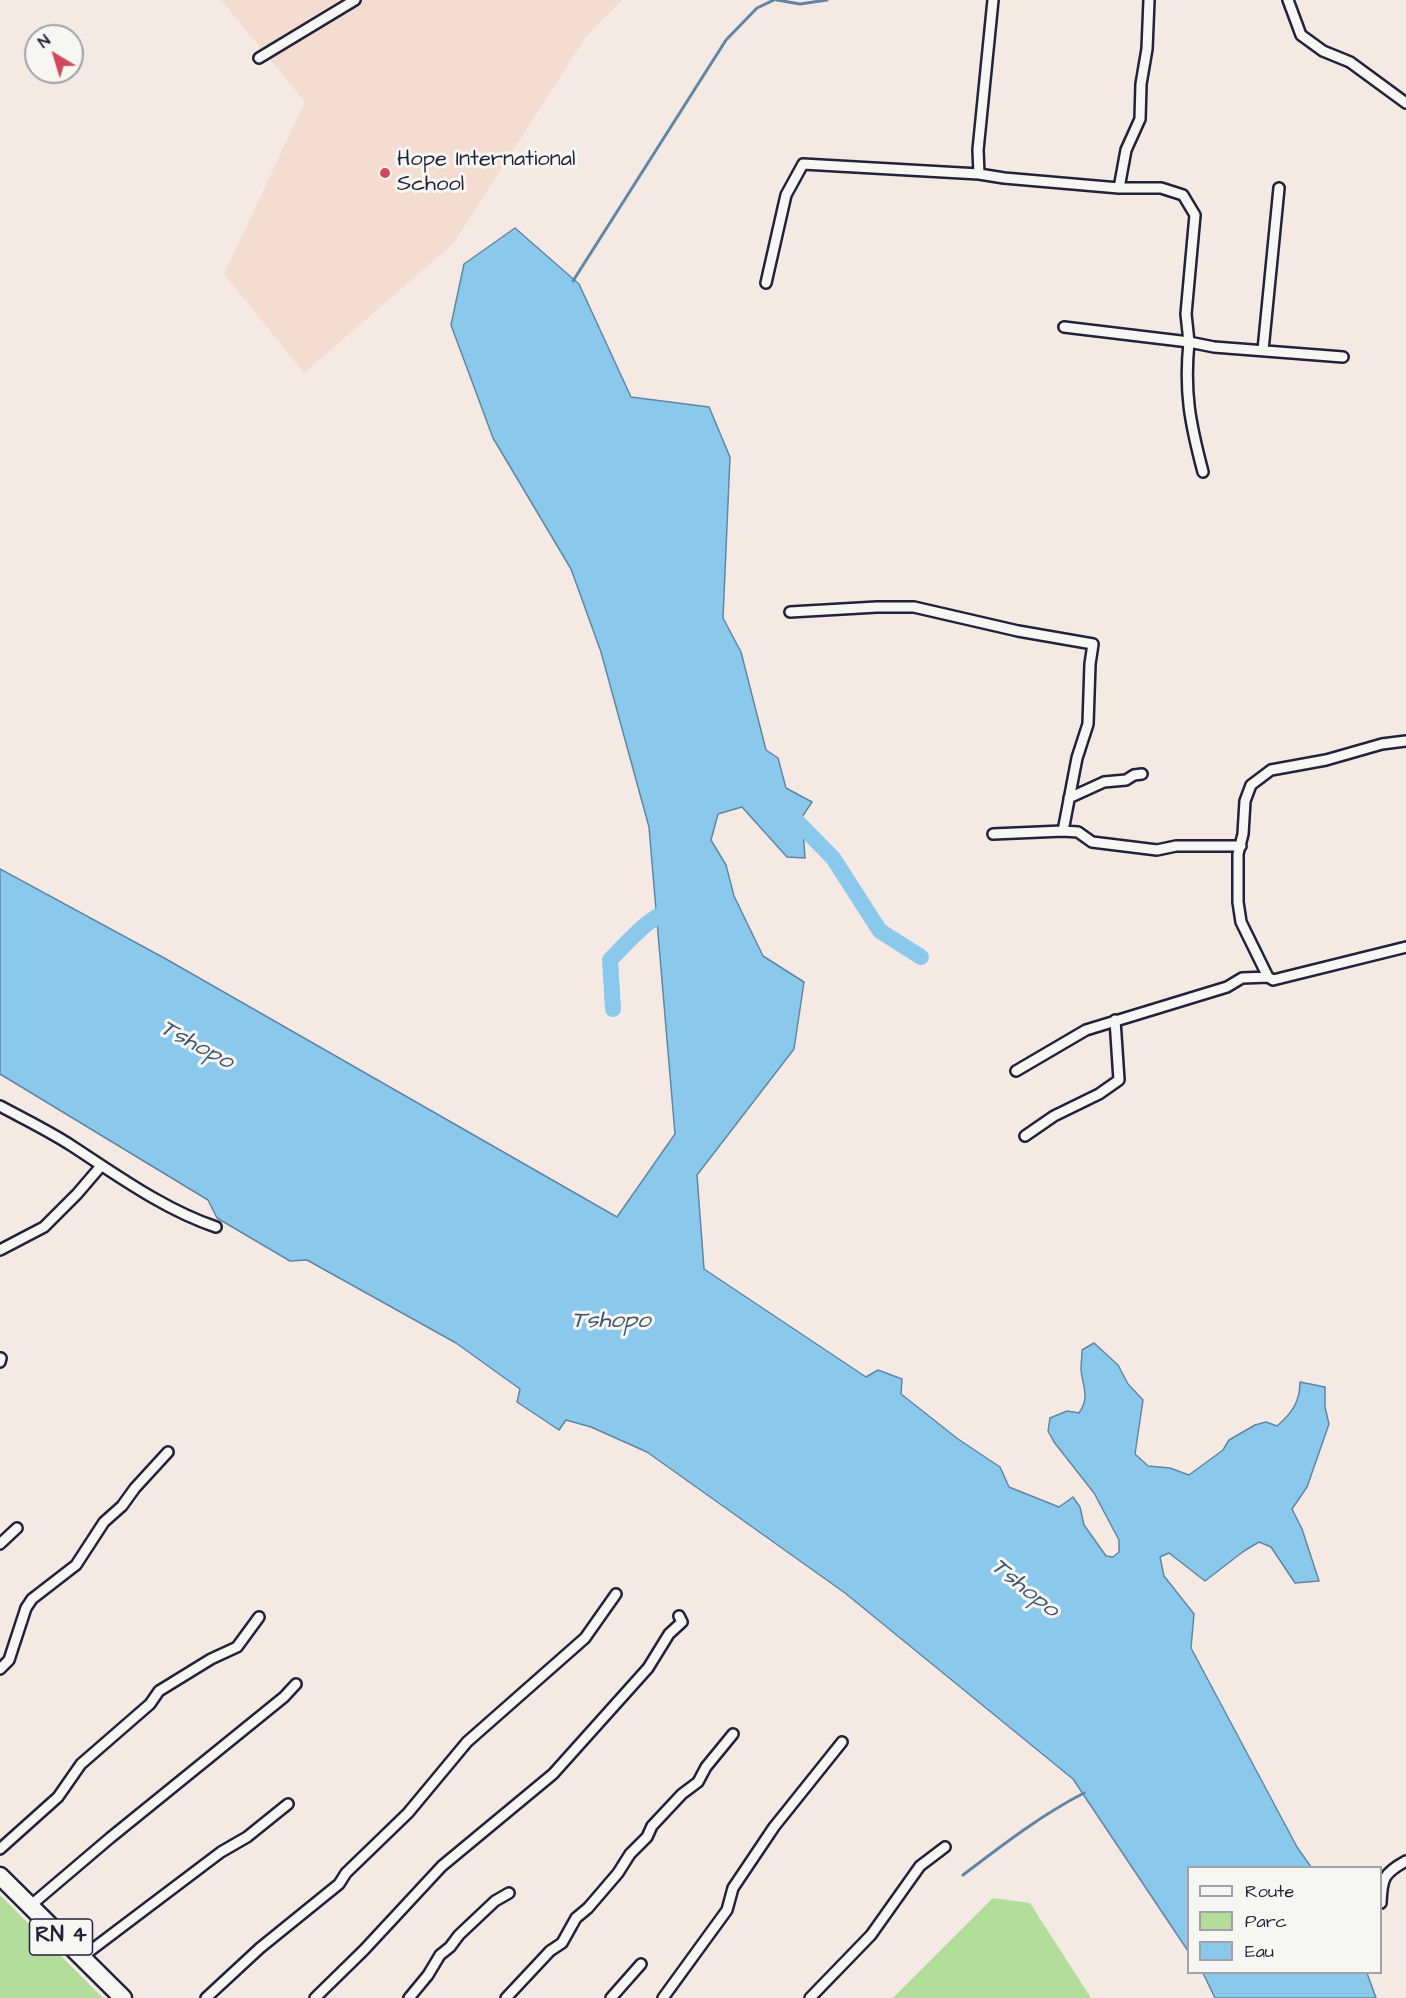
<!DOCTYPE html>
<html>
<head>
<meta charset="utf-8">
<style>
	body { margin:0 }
	#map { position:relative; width:1406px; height:1998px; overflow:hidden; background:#f5eae3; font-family:"Architects Daughter",sans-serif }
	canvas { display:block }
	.legend { position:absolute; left:1187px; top:1866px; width:195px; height:108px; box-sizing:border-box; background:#f6f6f2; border:2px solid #a1a1a9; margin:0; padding:8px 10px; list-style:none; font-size:18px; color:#22223b }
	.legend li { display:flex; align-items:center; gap:12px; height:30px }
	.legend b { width:30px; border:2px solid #a1a1a9 }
	.north { position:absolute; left:24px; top:24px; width:60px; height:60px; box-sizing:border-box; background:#f6f6f2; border:2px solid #a1a1a9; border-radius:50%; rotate:322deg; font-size:16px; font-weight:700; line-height:24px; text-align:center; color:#22223b }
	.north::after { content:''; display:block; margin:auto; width:21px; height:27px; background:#d1495b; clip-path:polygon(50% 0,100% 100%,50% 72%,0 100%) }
</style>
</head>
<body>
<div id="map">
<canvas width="1406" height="1998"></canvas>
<ul class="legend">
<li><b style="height:8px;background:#f6f6f2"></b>Route</li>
<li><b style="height:16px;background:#b3dd9a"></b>Parc</li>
<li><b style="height:16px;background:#8bc9ec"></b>Eau</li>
</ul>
<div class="north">N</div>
</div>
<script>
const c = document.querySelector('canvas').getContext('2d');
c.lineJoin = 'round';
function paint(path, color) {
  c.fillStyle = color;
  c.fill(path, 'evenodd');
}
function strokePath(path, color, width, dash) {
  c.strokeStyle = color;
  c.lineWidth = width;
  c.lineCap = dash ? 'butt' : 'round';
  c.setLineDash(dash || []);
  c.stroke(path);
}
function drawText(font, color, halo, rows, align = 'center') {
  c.font = font + ' "Architects Daughter",sans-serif';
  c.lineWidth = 6;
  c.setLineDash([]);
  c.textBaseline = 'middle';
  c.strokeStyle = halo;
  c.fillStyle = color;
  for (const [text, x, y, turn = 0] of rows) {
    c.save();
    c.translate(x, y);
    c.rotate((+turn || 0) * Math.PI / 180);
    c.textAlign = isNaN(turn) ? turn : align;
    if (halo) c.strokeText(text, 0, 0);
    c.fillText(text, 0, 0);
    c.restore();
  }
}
paint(new Path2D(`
	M221 0H622L585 38 453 244 304 373 224 274 305 102Z`), '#f4dcd0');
paint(new Path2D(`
	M0 1895 103 1998H0Z
	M993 1898 1030 1903 1091 1998H893Z`), '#b3dd9a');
const water = new Path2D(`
	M515 228 579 284 631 397 709 407 730 457 723 618 741 652 766 750 778 758 786 788 812 802 802 817 805 858 787 857 742 807 718 814 711 840 726 865 734 896 763 956 804 982 794 1049 697 1175 704 1269 866 1377 878 1370 902 1379 901 1394 958 1439 1000 1467 1009 1487 1059 1507 1073 1497 1080 1507 1084 1525 1106 1556 1113 1557 1119 1552V1540L1094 1493 1054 1442 1048 1431 1050 1418 1067 1411 1079 1413C1090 1397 1083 1388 1081 1370 1081 1364 1082 1356 1082 1350L1094 1343 1118 1365 1128 1384 1143 1400 1135 1454 1148 1466 1170 1468 1189 1475 1223 1450 1229 1440 1255 1425 1266 1422 1277 1426C1292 1413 1300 1402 1300 1382L1325 1387V1407L1329 1424 1307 1487 1292 1509 1302 1529 1319 1581 1295 1583 1271 1547 1259 1542 1244 1551 1205 1581 1169 1553 1160 1557 1164 1576 1194 1614 1191 1648 1297 1847 1311 1867 1188 1868V1951L1073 1779 845 1593 647 1452 591 1427 566 1420 559 1430 517 1402 520 1389 456 1343 307 1260 290 1261 217 1218 208 1200 0 1074V869L166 959 617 1217 675 1134 649 827 601 652 571 569 493 438 451 325 464 264Z
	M1203 1973H1367L1376 1998H1215Z`);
paint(water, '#8bc9ec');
strokePath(water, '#6186a5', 1.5);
strokePath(new Path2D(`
	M777 0 800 4 827 0
	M573 281 726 40 757 8 774 0
	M963 1875C1001 1846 1041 1815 1084 1793`), '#6186a5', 3);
strokePath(new Path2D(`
	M787 811 833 858 880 931 921 957
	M613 1009 610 960C626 944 653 911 676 910`), '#8bc9ec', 16);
const street = new Path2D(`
	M1288 0 1301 35 1323 51 1350 62 1406 103
	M259 58 355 0
	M979 174 978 150 993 0
	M1119 188 1126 150 1140 119 1141 84 1147 49 1149 0
	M766 283 786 195 803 164 979 174 1004 178 1119 188H1161L1183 195 1195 215 1186 314 1189 342 1214 347 1343 357
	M1064 327 1189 342C1184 392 1190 423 1203 472
	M1263 350 1279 188
	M790 612 877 607H914L1018 631 1093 644 1090 664 1088 724 1077 758 1063 831
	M1406 741 1382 744 1326 760 1271 770 1251 785 1245 801 1243 834 1238 854V902L1241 922 1268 977 1273 980 1406 947
	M1069 798 1104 782 1126 780 1134 775 1142 774
	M993 834 1063 831 1078 832 1092 842 1157 850 1176 846H1241
	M1016 1071 1086 1030 1227 987 1242 978 1268 977
	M0 1106C24 1119 49 1131 72 1146 118 1176 165 1210 216 1227
	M1025 1136 1054 1116 1099 1094 1119 1080 1115 1020
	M0 1250 44 1227 77 1194 101 1166
	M0 1362 1 1358
	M0 1544 17 1528
	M0 1669 9 1660 26 1608 32 1599 76 1565 104 1522 122 1506 135 1488 168 1452
	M0 1849 58 1797 81 1764 150 1704 159 1691 211 1659 237 1647 259 1617
	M1381 1903C1382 1878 1384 1873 1406 1861
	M30 1906 110 1838 284 1697 296 1684
	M82 1957 221 1852 247 1837 288 1804
	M206 1998 260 1948 339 1884 346 1873 408 1813 467 1742 585 1638 616 1594
	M315 1998 364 1950 442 1866 553 1774 648 1668 669 1634 682 1622 679 1616
	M409 1998 428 1975 440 1955 450 1947 459 1935 495 1901 509 1893
	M506 1998 550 1951 562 1943 576 1918 588 1908 618 1873 630 1854 647 1837 652 1826 682 1794 698 1782 706 1767 733 1734
	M611 1998 641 1964
	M663 1998 727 1910 733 1888 774 1827 842 1742
	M810 1998 871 1935 920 1866 945 1847`);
const highway = new Path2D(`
	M0 1876 123 1998`);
strokePath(street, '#22223b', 14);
strokePath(highway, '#22223b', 21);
strokePath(street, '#f6f6f2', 9);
strokePath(highway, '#f6f6f2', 16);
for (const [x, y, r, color] of [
	[385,173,6,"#d1495b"]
]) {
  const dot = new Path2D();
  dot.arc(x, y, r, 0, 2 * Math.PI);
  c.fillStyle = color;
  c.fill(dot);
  strokePath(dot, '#f6f6f2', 2);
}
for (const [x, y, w] of [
	[61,1937,63]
]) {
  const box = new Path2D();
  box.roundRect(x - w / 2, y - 18, w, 36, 4.5);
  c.fillStyle = '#f6f6f2';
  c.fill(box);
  strokePath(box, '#22223b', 1.5);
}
drawText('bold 21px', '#22223b', null, [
	["RN 4",61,1937]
]);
drawText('22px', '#22223b', '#f6f6f2', [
	["Hope International",397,160],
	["School",397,185]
], 'left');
drawText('italic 24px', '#425470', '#f6f6f2', [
	["Tshopo",196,1046,28],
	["Tshopo",611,1322],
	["Tshopo",1024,1589,39]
]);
</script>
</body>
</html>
